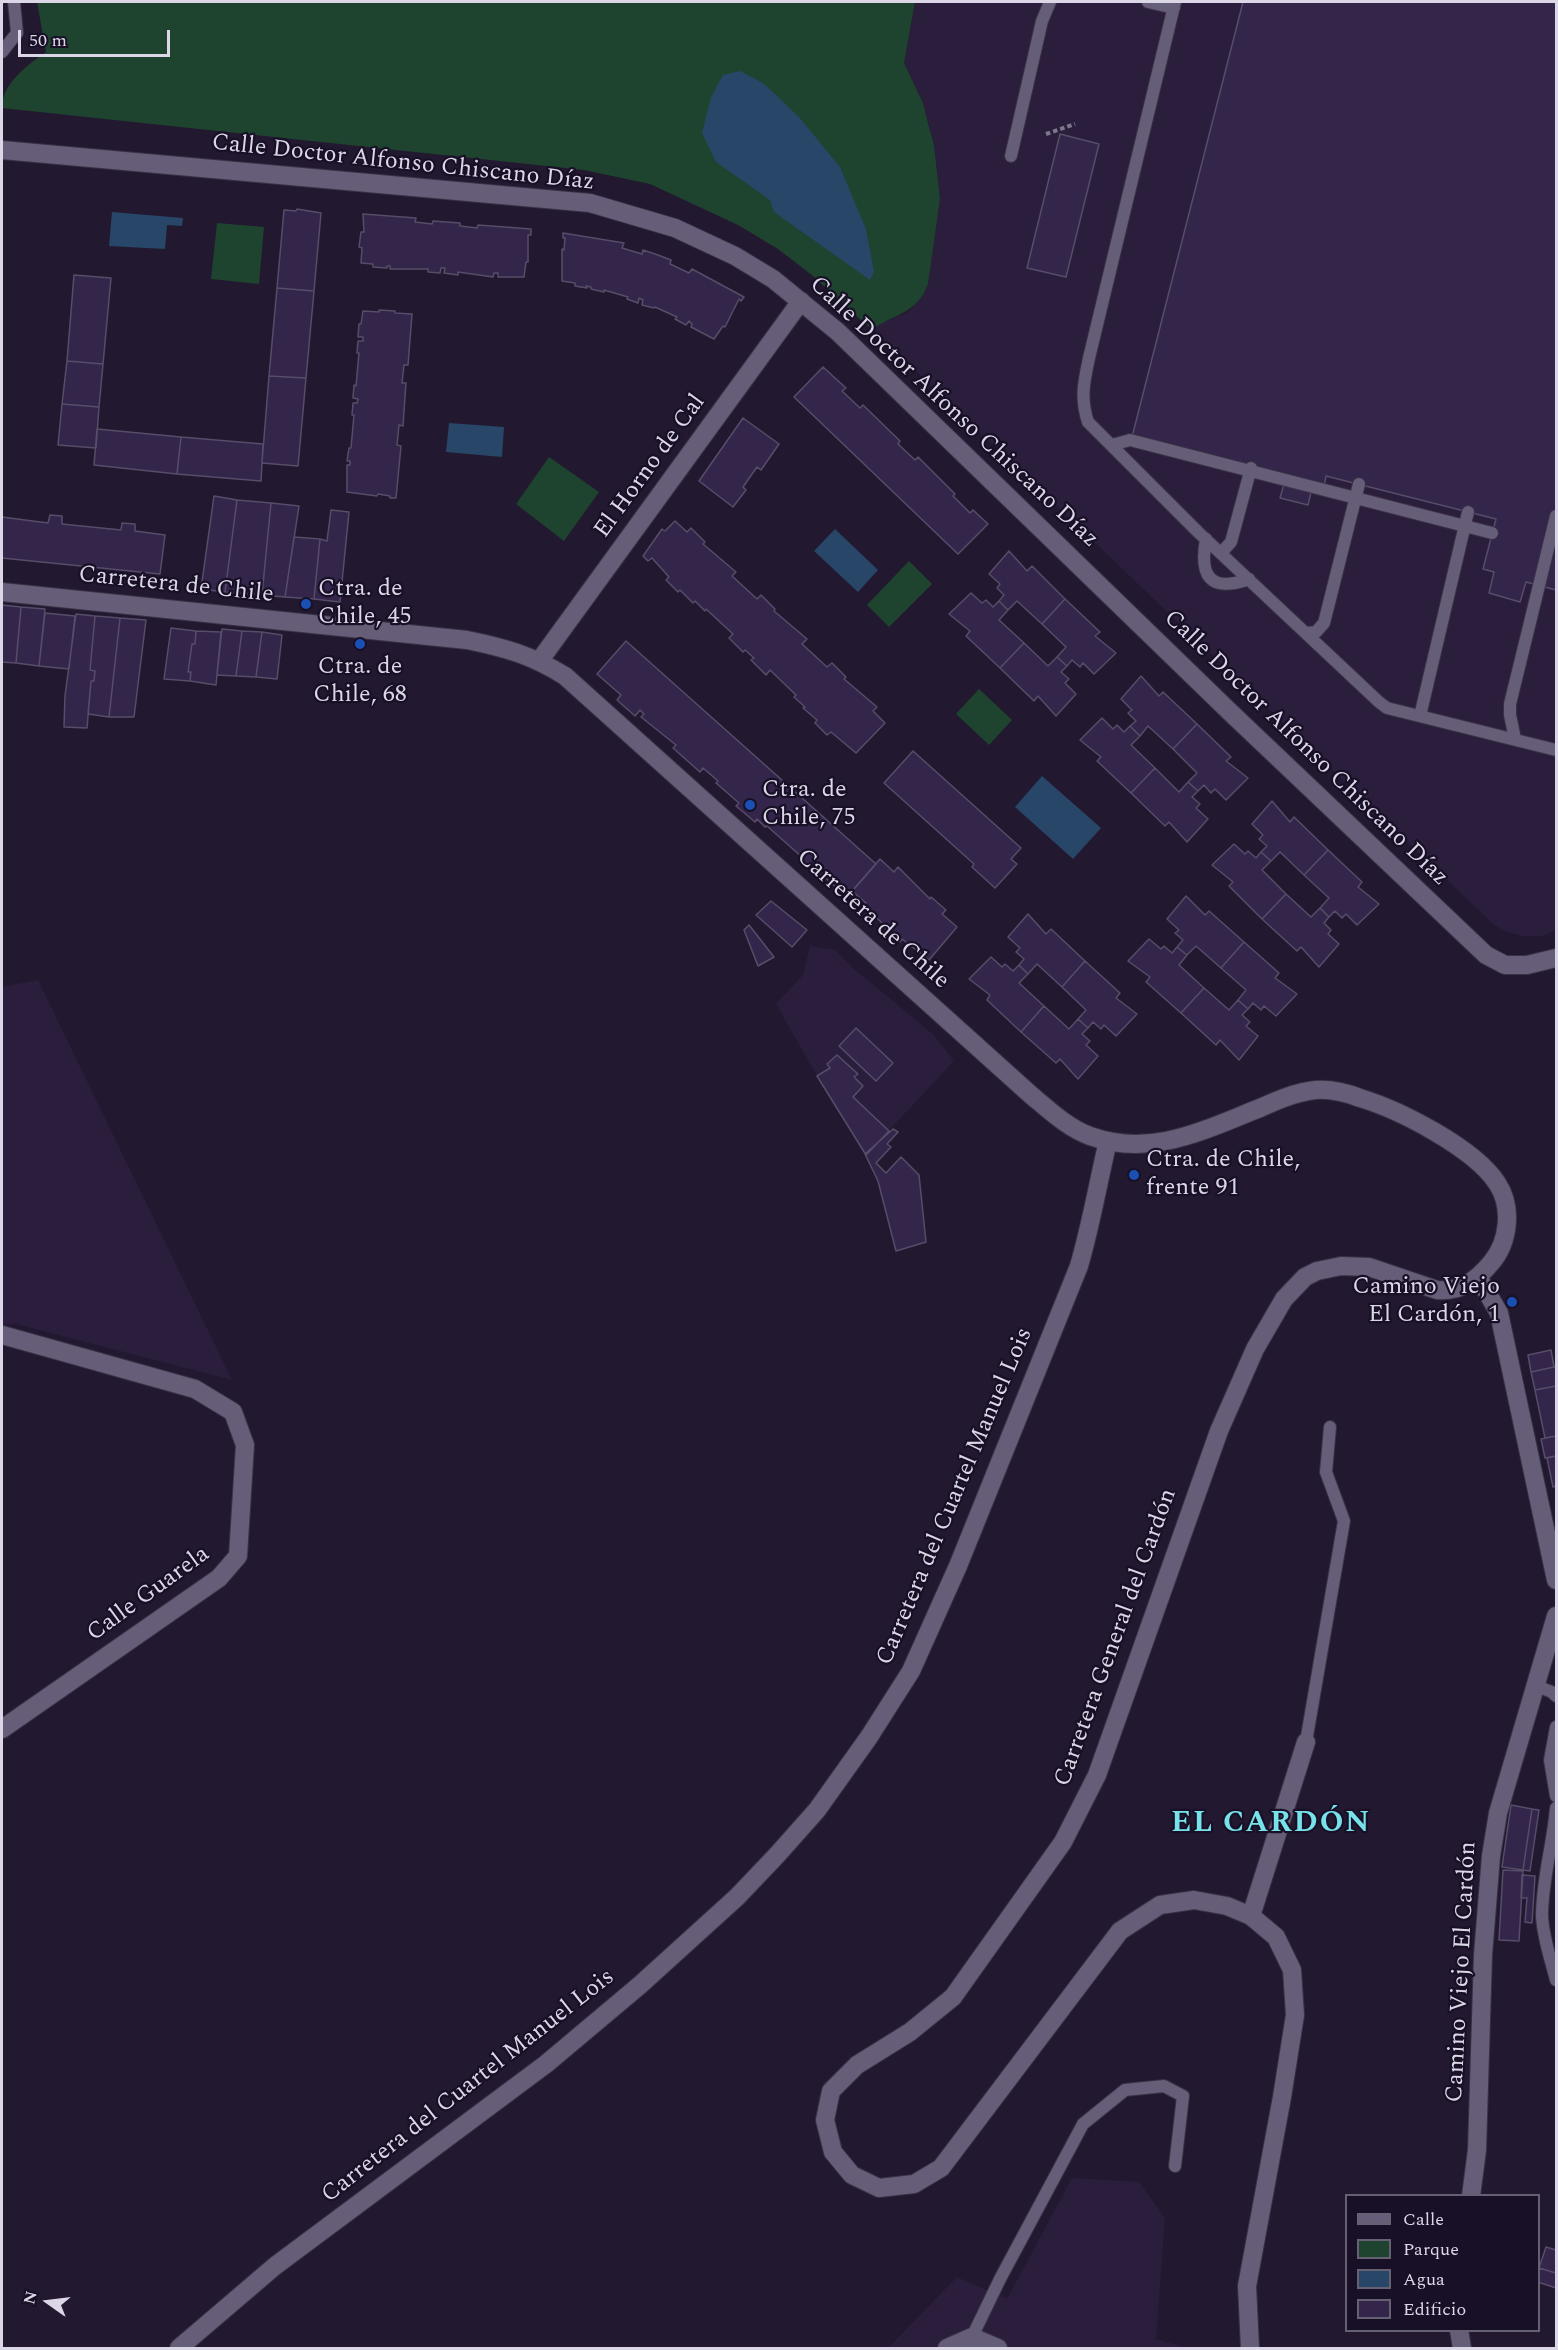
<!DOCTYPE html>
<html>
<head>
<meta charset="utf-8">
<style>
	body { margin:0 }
	#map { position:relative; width:1558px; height:2350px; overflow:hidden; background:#221930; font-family:Spectral,serif }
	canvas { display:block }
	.frame { position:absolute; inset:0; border:3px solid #dcd7e7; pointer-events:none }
	.legend { position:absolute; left:1345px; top:2194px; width:195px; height:138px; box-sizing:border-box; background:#181026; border:2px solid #666073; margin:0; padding:8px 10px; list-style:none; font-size:18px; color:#dcd7e7 }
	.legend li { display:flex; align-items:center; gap:12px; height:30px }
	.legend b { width:30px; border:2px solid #666073 }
	.north { position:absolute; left:18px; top:2272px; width:60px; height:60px; -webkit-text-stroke:4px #181026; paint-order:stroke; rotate:284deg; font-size:16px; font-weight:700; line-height:24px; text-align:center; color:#dcd7e7 }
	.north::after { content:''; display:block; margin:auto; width:21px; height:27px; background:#dcd7e7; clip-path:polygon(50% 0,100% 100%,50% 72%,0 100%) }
	.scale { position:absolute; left:18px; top:30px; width:152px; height:27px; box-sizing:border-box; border:3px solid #dcd7e7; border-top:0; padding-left:8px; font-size:18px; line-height:21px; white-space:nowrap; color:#dcd7e7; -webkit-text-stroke:4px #181026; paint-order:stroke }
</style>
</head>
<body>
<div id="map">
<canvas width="1558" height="2350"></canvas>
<div class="frame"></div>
<ul class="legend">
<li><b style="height:8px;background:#665d79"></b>Calle</li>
<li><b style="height:16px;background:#1e442f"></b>Parque</li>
<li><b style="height:16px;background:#284667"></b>Agua</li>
<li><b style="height:16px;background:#34254b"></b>Edificio</li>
</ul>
<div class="north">N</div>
<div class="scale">50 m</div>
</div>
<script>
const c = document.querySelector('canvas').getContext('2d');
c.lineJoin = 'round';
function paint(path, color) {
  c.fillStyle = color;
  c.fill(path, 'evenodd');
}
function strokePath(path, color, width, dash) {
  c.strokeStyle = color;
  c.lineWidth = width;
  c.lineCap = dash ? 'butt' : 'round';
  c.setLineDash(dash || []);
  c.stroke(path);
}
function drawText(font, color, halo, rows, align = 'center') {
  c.font = font + ' Spectral,serif';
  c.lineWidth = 4.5;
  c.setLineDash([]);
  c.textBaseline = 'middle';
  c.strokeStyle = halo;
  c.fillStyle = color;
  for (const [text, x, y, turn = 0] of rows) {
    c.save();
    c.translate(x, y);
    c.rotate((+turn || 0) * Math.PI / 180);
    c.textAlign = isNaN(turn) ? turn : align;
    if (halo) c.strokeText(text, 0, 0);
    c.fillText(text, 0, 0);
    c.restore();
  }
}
paint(new Path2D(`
	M915 2H1556V930L1542 936H1522L1502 930 1492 923 873 330 882 323 906 313 919 301 928 284 938 212 940 199 934 145 923 103 904 63Z
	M810 946 835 950 853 968 934 1035 954 1061 866 1155 817 1076 776 1004 803 975Z
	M38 980 232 1380 16 1324 2 1325V987Z
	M1072 2178 1139 2182 1165 2218 1156 2339 1187 2348H888L957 2277 1007 2299Z`), '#2a1e3c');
paint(new Path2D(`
	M37 2H915L904 63 923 103 928 123 934 145 940 199 928 284C917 314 895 313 872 330L813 276 778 249 738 225 650 184 584 170 2 108C1 85 28 64 46 52Z
	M217 223 264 227 259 284 211 279Z
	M549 457 599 492 564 541 516 504Z
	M909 561 932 584 889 627 867 605Z
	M979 689 1012 720 989 745 956 714Z`), '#1e442f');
paint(new Path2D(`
	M740 71 763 83 799 117 840 167 866 229 874 272 870 280 774 212 770 200 716 162 702 133 711 97 723 75Z
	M112 212 183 218 182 226 167 225 165 249 109 246Z
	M449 423 504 427 502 457 446 452Z
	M835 529 878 570 858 592 814 551Z
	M1042 776 1101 828 1073 859 1015 807Z`), '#284667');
const building = new Path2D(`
	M1243 2H1556V590L1526 582 1520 602 1489 593 1494 572 1483 569 1496 519 1326 476 1324 487 1313 484 1308 505 1280 498 1286 477 1132 437Z
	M1060 134 1099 144 1066 277 1027 268Z
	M297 209 321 213 314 291 277 288 284 210 296 211Z
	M363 214 416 218 415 222 432 224 433 221 460 223V226L477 228 478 225 531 229V235H528V262H526L524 277H498V273H494L493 277 458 272V275L444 273 445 268H441L440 273 428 272V269H390V266H387V268L373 267V264L361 263 362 248 359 247 361 232H364Z
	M563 233 624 243 622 248 642 254 643 250 658 255 671 260 670 264 689 273 692 269 744 297 741 301 739 299 725 327 723 326 714 339 691 327 692 324 689 321 686 325 675 319 677 317 655 307 654 308 642 305 643 300 639 298 638 303 627 299 628 297 604 290V292L591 289V287L586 286 587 288 575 286V283L562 281V249L564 250 565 238H563Z
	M74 275 111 278 103 364 67 361Z
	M277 288 314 291 306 378 269 376Z
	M379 310 395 311V313L412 314 408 365H404L402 383H406L403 426 399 425 397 445 401 446 396 498H390V496L378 494 377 496 347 492V465H350V461H347L349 448H351L354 415H352L353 403H357L358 399 353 398 354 385 356 386 359 353H357L358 341H363V337H358L359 324H361L363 311 379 312Z
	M67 361 103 364 99 407 62 404Z
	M823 367 846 388 842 391 860 408 863 405 900 441 898 444 915 460 918 457 955 494 953 496 970 513 973 510 988 524 958 554 794 397Z
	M269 376 306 378 298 466 262 463Z
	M62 404 99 407 96 448 58 445Z
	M743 418 779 444 761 470 757 467 743 487 746 490 733 507 699 481Z
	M97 429 181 437 177 474 94 465Z
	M181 437 263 444 261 481 177 474Z
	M214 496 237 500 225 592 201 589Z
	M237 500 271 503 262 595 225 592Z
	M271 503 299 506 285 597 262 595Z
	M331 510 349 512 340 602 314 599 320 539 327 541Z
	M50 515 62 516V524L121 530 122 523 135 524V531L165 535 160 574 2 558V517L48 523Z
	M675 521 687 532 691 528 705 542 703 544 736 572 732 576 757 599 761 595 775 609 774 611 807 639 802 644 827 667 832 663 846 677 844 679 877 707 873 711 885 723 856 753 831 732 827 735 815 723 817 720 803 708 805 707 794 697 796 695 770 670 766 675 751 660 754 658 745 650 743 652 729 638 733 634 706 609 705 611 695 601 693 603 680 590 678 592 666 580 669 577 652 558 648 561 643 556 662 529 665 531Z
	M294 537 320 539 314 599 285 597Z
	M1009 551 1027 571 1032 566 1065 599 1042 624 1017 601 1008 610 999 601 1004 595 997 588 1000 584 989 574Z
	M971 593 982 603 986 600 993 607 999 601 1008 610 999 620 1024 643 1000 668 966 636 970 631 949 614Z
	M1065 599 1100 632 1095 636 1116 653 1094 674 1083 663 1080 667 1072 660 1067 666 1057 657 1066 647 1042 624Z
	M2 605 21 607 16 663 2 662Z
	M21 607 45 609 39 666 16 663Z
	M45 613 75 616 69 669 39 666Z
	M76 614 95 616 90 670 95 671 94 681H91L87 728 64 727 65 696Z
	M95 616 120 618 109 717 88 714 91 681H94L95 671 90 670Z
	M120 618 146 620 134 717H109Z
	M171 628 196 631 195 644H192L188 672H191L190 681 164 679Z
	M222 629 242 631 236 676 217 675Z
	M196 631 221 632 216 685 190 681 191 672H188L192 644H195Z
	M242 631 262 632 256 677 236 676Z
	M262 632 282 635 277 679 256 677Z
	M626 641 876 864 847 897 822 875 820 878 801 861 803 858 767 826 765 827 757 819 755 822 736 806 739 803 716 783 718 781 703 768 700 772 673 748 676 745 641 717 644 714 640 710 635 716 617 700 621 695 597 674Z
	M1024 643 1048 666 1057 657 1067 666 1061 672 1069 679 1065 683 1076 694 1056 716 1038 696 1034 701 1000 668Z
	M1141 676 1159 696 1163 692 1197 724 1173 749 1148 726 1140 736 1130 726 1136 721 1128 713 1132 710 1121 699Z
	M1102 718 1113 729 1117 725 1124 732 1130 726 1140 736 1131 745 1155 768 1131 793 1097 761 1101 757 1080 740Z
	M1197 724 1231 757 1226 761 1248 778 1226 800 1215 789 1211 793 1204 785 1198 791 1188 782 1197 773 1173 749Z
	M913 751 1021 848 1011 859 1017 864 995 888 972 867 974 864 884 783Z
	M1155 768 1179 792 1188 782 1198 791 1192 797 1200 804 1196 808 1208 819 1187 842 1169 822 1165 826 1131 793Z
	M1272 801 1290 822 1294 817 1328 850 1304 875 1280 852 1271 861 1261 852 1267 846 1259 839 1263 835 1252 824Z
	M1234 844 1245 854 1248 851 1256 858 1261 852 1271 861 1262 870 1286 894 1262 919 1229 886 1233 882 1212 865Z
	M1328 850 1362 882 1358 887 1379 904 1357 925 1346 914 1342 918 1335 911 1329 917 1320 908 1329 898 1304 875Z
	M880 859 894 872 898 867 930 899 931 897 946 910 942 914 957 927 929 960 902 939 900 942 885 930 887 928 864 905 866 903 852 891Z
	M1286 894 1311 917 1320 908 1329 917 1324 923 1331 930 1328 934 1339 944 1319 967 1301 947 1297 951 1262 919Z
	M1186 896 1205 915 1209 911 1244 942 1221 968 1196 946 1187 955 1177 947 1183 940 1175 933 1179 930 1167 919Z
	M771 901 807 930 792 947 756 915Z
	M1028 914 1046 934 1051 929 1085 961 1062 987 1037 964 1028 974 1019 965 1024 959 1016 952 1020 948 1008 937Z
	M749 925 774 957 758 966 744 930Z
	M1149 939 1161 949 1164 946 1172 953 1177 947 1187 955 1179 965 1204 988 1181 1013 1146 982 1150 977 1128 961Z
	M1244 942 1279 973 1275 978 1297 994 1276 1016 1264 1006 1261 1010 1253 1003 1248 1009 1238 1000 1246 990 1221 968Z
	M991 957 1002 967 1005 964 1013 971 1019 965 1028 974 1019 983 1044 1006 1021 1032 987 1000 990 995 969 979Z
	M1085 961 1120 993 1116 998 1137 1014 1116 1036 1104 1025 1101 1029 1093 1022 1088 1028 1078 1019 1086 1010 1062 987Z
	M1204 988 1229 1010 1238 1000 1248 1009 1242 1015 1250 1022 1246 1026 1258 1036 1239 1060 1220 1040 1216 1045 1181 1013Z
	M1044 1006 1069 1029 1078 1019 1088 1028 1082 1034 1090 1041 1086 1045 1098 1056 1078 1079 1060 1059 1056 1063 1021 1032Z
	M856 1028 893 1063 876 1081 839 1046Z
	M837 1055 858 1074 854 1077 863 1086 853 1097 889 1131 866 1155 817 1076 830 1068 827 1064Z
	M893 1129 898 1132 887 1144 891 1147 876 1163 886 1173 901 1157 919 1175 926 1242 896 1251 878 1181 865 1154Z
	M1551 1350 1554 1367 1531 1372 1528 1355Z
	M1554 1367H1556V1386L1535 1390 1531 1372Z
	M1556 1386V1436L1545 1438 1535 1390Z
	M1556 1436V1456L1545 1458 1541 1439Z
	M1556 1456V1486L1553 1487 1547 1458Z
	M1511 1805 1532 1809 1523 1870 1502 1867Z
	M1532 1809 1539 1810 1530 1871 1523 1870Z
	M1503 1870 1523 1871 1519 1941 1499 1940Z
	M1522 1875 1535 1876 1532 1923 1525 1922 1527 1898H1521Z
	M1546 2247 1556 2250V2273L1539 2268Z
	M1539 2268 1556 2273V2288L1538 2282Z`);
paint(building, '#34254b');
strokePath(building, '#574d68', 1.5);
const lane = new Path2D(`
	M1148 2 1174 8
	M1175 2 1089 358C1084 382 1080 398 1088 422L1198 532 1379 702 1387 708 1556 750
	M2 52 17 33 14 2
	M1011 156 1042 21 1050 2
	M1112 445 1130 440 1492 533
	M1206 539C1199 576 1210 593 1249 579
	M1221 553 1231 542 1251 468
	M1307 633 1316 632 1324 623 1359 484
	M1420 716 1468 512
	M1515 739 1510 715V704L1556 516
	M1536 1686 1552 1692 1556 1696
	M1556 1727 1550 1760 1556 1796
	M1306 1742 1344 1521 1326 1472 1330 1427
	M1556 1808C1553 1844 1542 1880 1542 1916 1543 1938 1551 1960 1556 1980
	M972 2337 1000 2279 1083 2124 1125 2090 1164 2086 1183 2096 1175 2166`);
const street = new Path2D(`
	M2 150 590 203 675 228 735 256 773 279 838 332 1230 712 1486 955 1505 965H1527L1556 958
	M540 660 801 301
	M1478 1277 1499 1313 1556 1580
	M2 1335 195 1389 233 1412 245 1445 238 1556 219 1578 2 1729
	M1251 1916 1306 1742
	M1471 2196 1477 2150 1483 1955 1491 1856 1498 1813 1556 1616
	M1459 2330 1462 2348
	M179 2348 275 2266 546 2064 640 1985 737 1897 777 1855 817 1810 869 1737 911 1671 958 1566 1079 1266C1091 1225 1098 1183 1108 1141
	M947 2348 972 2337 998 2348`);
const secondary = new Path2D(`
	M2 592 467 640C506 648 531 655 565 676L1031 1095C1049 1110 1068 1128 1090 1136 1151 1158 1204 1130 1260 1108 1278 1100 1296 1092 1316 1090 1330 1089 1347 1093 1360 1098 1400 1110 1474 1148 1497 1183 1513 1207 1509 1242 1491 1263 1476 1281 1460 1292 1437 1290L1369 1267 1341 1266 1317 1271 1305 1277 1284 1299 1255 1349 1219 1431 1097 1775 1063 1842 953 1997 910 2032 857 2065 831 2091 825 2120 833 2152 852 2175 879 2188 914 2184 941 2168 1120 1931 1160 1905 1194 1900 1227 1906 1251 1916 1276 1937 1292 1970 1295 2015 1282 2097 1247 2286 1250 2348`);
strokePath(lane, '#393245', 14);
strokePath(street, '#393245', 20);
strokePath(secondary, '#393245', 20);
strokePath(new Path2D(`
	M1046 134 1075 124`), '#7e778b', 4, [4.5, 3]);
strokePath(lane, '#665d79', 12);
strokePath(street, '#665d79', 18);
strokePath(secondary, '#665d79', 18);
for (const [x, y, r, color] of [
	[306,604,6,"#1a4fb4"],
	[360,644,6,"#1a4fb4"],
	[750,805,6,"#1a4fb4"],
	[1134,1175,6,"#1a4fb4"],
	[1512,1302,6,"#1a4fb4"]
]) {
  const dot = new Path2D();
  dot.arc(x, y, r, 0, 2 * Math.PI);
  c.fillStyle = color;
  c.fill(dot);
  strokePath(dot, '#181026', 2);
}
drawText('24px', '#dcd7e7', '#181026', [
	["Calle Doctor Alfonso Chiscano Díaz",403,164,6],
	["Calle Doctor Alfonso Chiscano Díaz",953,413,43],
	["El Horno de Cal",651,467,-54],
	["Carretera de Chile",176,586,6],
	["Calle Doctor Alfonso Chiscano Díaz",1305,749,44],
	["Carretera de Chile",872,920,42],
	["Carretera del Cuartel Manuel Lois",956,1497,-67],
	["Calle Guarela",149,1595,-36],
	["Carretera General del Cardón",1117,1638,-70],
	["Camino Viejo El Cardón",1463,1972,-87],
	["Carretera del Cuartel Manuel Lois",469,2087,-38]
]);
drawText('24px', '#dcd7e7', '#181026', [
	["Ctra. de",318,590],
	["Chile, 45",318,618],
	["Ctra. de",360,668,"center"],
	["Chile, 68",360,696,"center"],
	["Ctra. de",762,791],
	["Chile, 75",762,819],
	["Ctra. de Chile,",1146,1161],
	["frente 91",1146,1189],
	["Camino Viejo",1500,1288,"right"],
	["El Cardón, 1",1500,1316,"right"]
], 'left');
c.letterSpacing = '1.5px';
drawText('bold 30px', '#77e2ea', '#181026', [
	["EL CARDÓN",1271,1825]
]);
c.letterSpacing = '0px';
</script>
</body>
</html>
